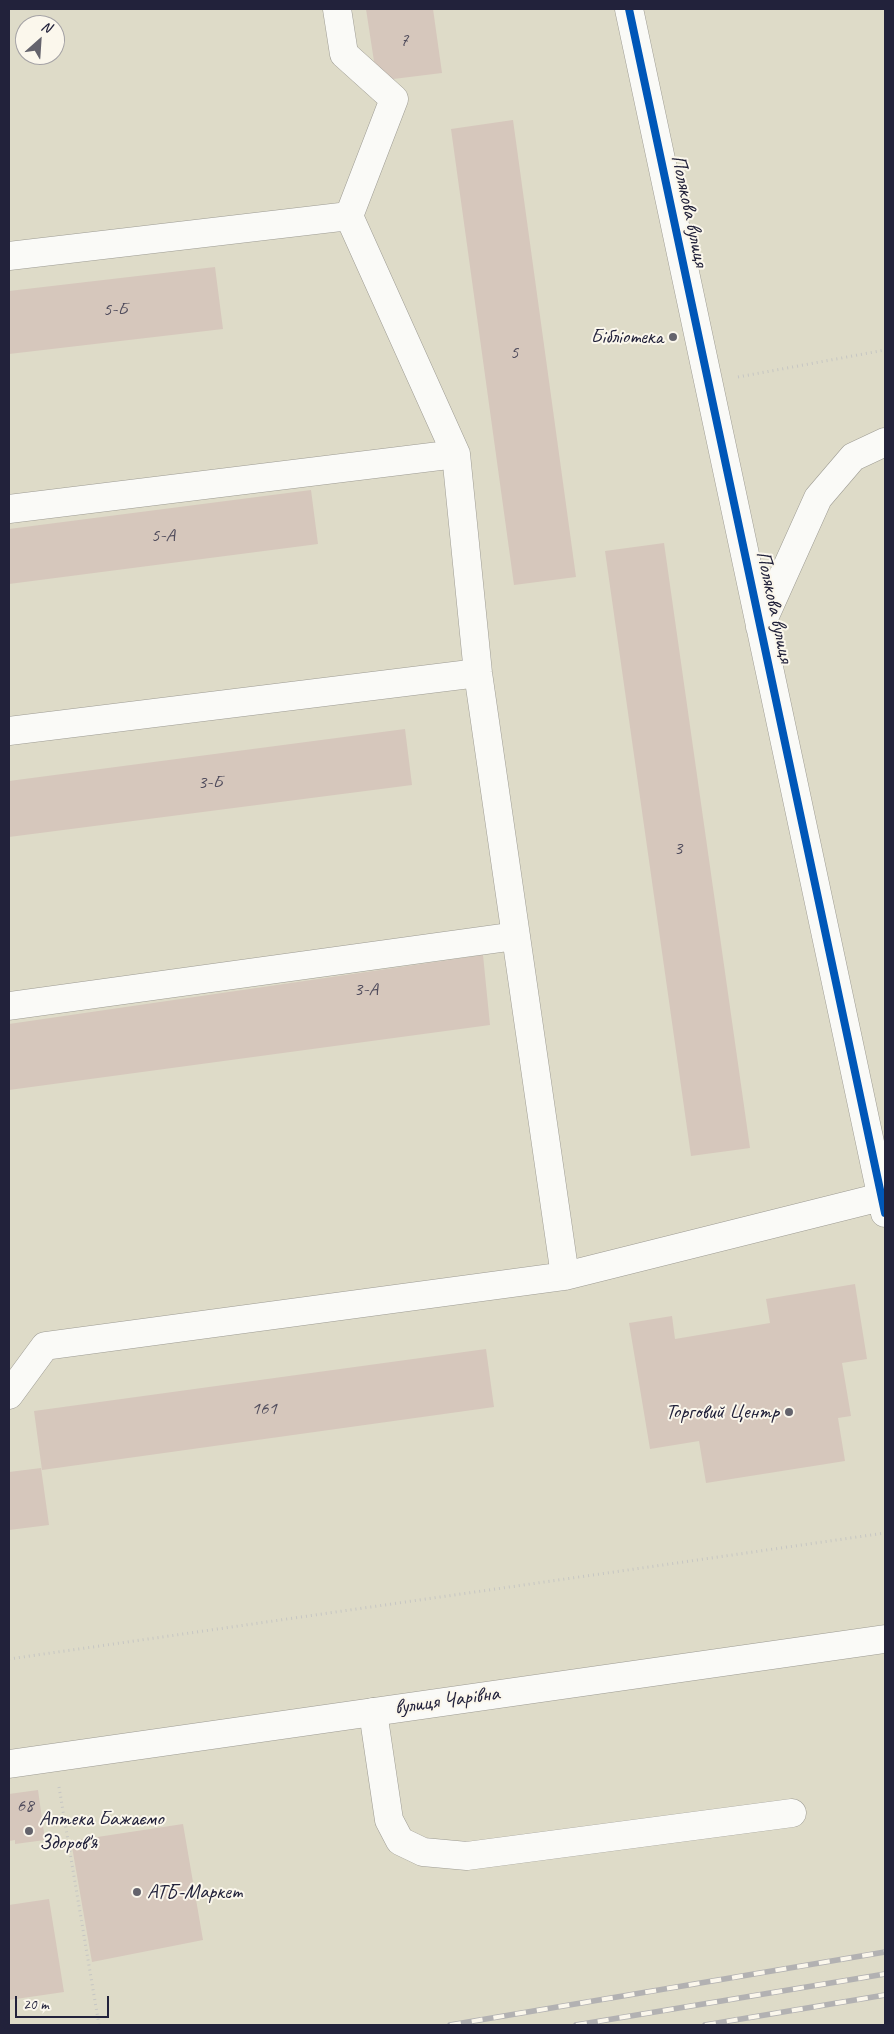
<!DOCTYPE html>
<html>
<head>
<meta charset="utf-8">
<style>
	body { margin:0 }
	#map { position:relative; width:894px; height:2034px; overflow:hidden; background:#dedbc8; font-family:Caveat,sans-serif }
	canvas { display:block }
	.frame { position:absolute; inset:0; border:10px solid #22223b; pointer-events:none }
	.north { position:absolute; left:15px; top:15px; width:50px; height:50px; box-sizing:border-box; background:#fbf7ec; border:1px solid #a4a2a5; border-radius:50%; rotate:26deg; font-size:14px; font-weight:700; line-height:20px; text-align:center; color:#22223b }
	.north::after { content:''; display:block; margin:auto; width:18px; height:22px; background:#64636c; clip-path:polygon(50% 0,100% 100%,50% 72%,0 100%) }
	.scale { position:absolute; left:15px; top:1996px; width:94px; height:22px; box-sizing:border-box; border:2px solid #22223b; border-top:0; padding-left:6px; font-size:15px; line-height:18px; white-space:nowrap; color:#22223b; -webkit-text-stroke:4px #fbf7ec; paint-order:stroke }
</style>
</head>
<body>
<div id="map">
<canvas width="894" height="2034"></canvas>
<div class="frame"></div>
<div class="north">N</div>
<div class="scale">20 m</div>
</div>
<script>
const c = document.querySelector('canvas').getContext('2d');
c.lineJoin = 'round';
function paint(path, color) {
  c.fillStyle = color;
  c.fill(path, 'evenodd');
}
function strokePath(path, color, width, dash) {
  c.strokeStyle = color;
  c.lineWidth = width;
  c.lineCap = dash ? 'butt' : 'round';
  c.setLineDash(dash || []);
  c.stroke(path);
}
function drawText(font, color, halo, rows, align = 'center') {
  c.font = font + ' Caveat,sans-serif';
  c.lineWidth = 4;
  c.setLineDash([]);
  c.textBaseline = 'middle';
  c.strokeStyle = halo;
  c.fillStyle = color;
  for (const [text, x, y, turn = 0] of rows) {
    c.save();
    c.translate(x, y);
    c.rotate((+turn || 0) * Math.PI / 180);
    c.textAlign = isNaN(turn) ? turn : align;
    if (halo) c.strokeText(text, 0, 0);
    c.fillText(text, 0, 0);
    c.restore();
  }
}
paint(new Path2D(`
	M366 9H433L442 73 377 81Z
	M513 120 576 577 514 585 451 129Z
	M215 267 223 329 9 354V291Z
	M311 490 318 544 9 584V529Z
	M664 543 750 1148 691 1156 605 551Z
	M405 729 412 785 9 837V781Z
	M483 955 490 1025 9 1090V1024Z
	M855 1284 867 1359 842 1363 851 1416 838 1418 845 1461 706 1483 699 1441 650 1449 629 1323 672 1316 675 1339 770 1323 766 1299Z
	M486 1349 494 1407 42 1470 34 1411Z
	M41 1468 49 1525 9 1530V1472Z
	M38 1790 45 1840 15 1844V1840L9 1841V1794Z
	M183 1824 203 1940 92 1962 71 1841Z
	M49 1899 64 1992 9 2000V1905Z`), '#d6c7bc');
const minor = new Path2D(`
	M337 9 344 54 394 99 349 216 456 454 478 673 565 1276
	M629 9 885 1213
	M9 256 349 216
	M9 509 456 454
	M760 627 818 498 853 457 885 442
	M9 731 478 673
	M9 1006 516 936
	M9 1395 45 1346 565 1276 881 1197
	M373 1712 389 1820 400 1841 423 1852 467 1856 792 1813`);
const major = new Path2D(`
	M9 1764 885 1639`);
strokePath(minor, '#9d9b93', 29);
strokePath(major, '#9d9b93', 29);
strokePath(new Path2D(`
	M738 377 885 350
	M9 1659 885 1533
	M59 1787 99 2025`), '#c6c6c3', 3, [1, 4]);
strokePath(minor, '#fafaf7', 28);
strokePath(major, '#fafaf7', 28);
const rail = new Path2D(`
	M450 2025 885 1952
	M576 2025 885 1974
	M705 2025 885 1995`);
strokePath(rail, '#b2b1b2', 5.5);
strokePath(rail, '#fbf7ec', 4, [11]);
strokePath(new Path2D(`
	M629 9 885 1213`), '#0057b8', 8);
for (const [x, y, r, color] of [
	[673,337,5,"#64636c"],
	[789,1412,5,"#64636c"],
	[29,1831,5,"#64636c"],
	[137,1892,5,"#64636c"]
]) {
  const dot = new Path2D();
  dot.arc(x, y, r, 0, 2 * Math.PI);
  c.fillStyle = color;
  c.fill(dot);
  strokePath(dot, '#fbf7ec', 2);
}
drawText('19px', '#504c5c', null, [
	["7",404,41],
	["5-Б",115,310],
	["5",514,353],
	["5-А",163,536],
	["3-Б",210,783],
	["3",678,849],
	["3-А",366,990],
	["161",264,1409],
	["68",25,1806]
]);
drawText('21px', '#22223b', '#fbf7ec', [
	["Полякова вулиця",689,211,78],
	["Полякова вулиця",774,607,78],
	["вулиця Чарівна",447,1701,-8]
]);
drawText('21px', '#22223b', '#fbf7ec', [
	["Бібліотека",663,337],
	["Торговий Центр",779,1412],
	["Аптека Бажаємо",39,1819,"left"],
	["Здоров'я",39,1843,"left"],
	["АТБ-Маркет",147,1892,"left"]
], 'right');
</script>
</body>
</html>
